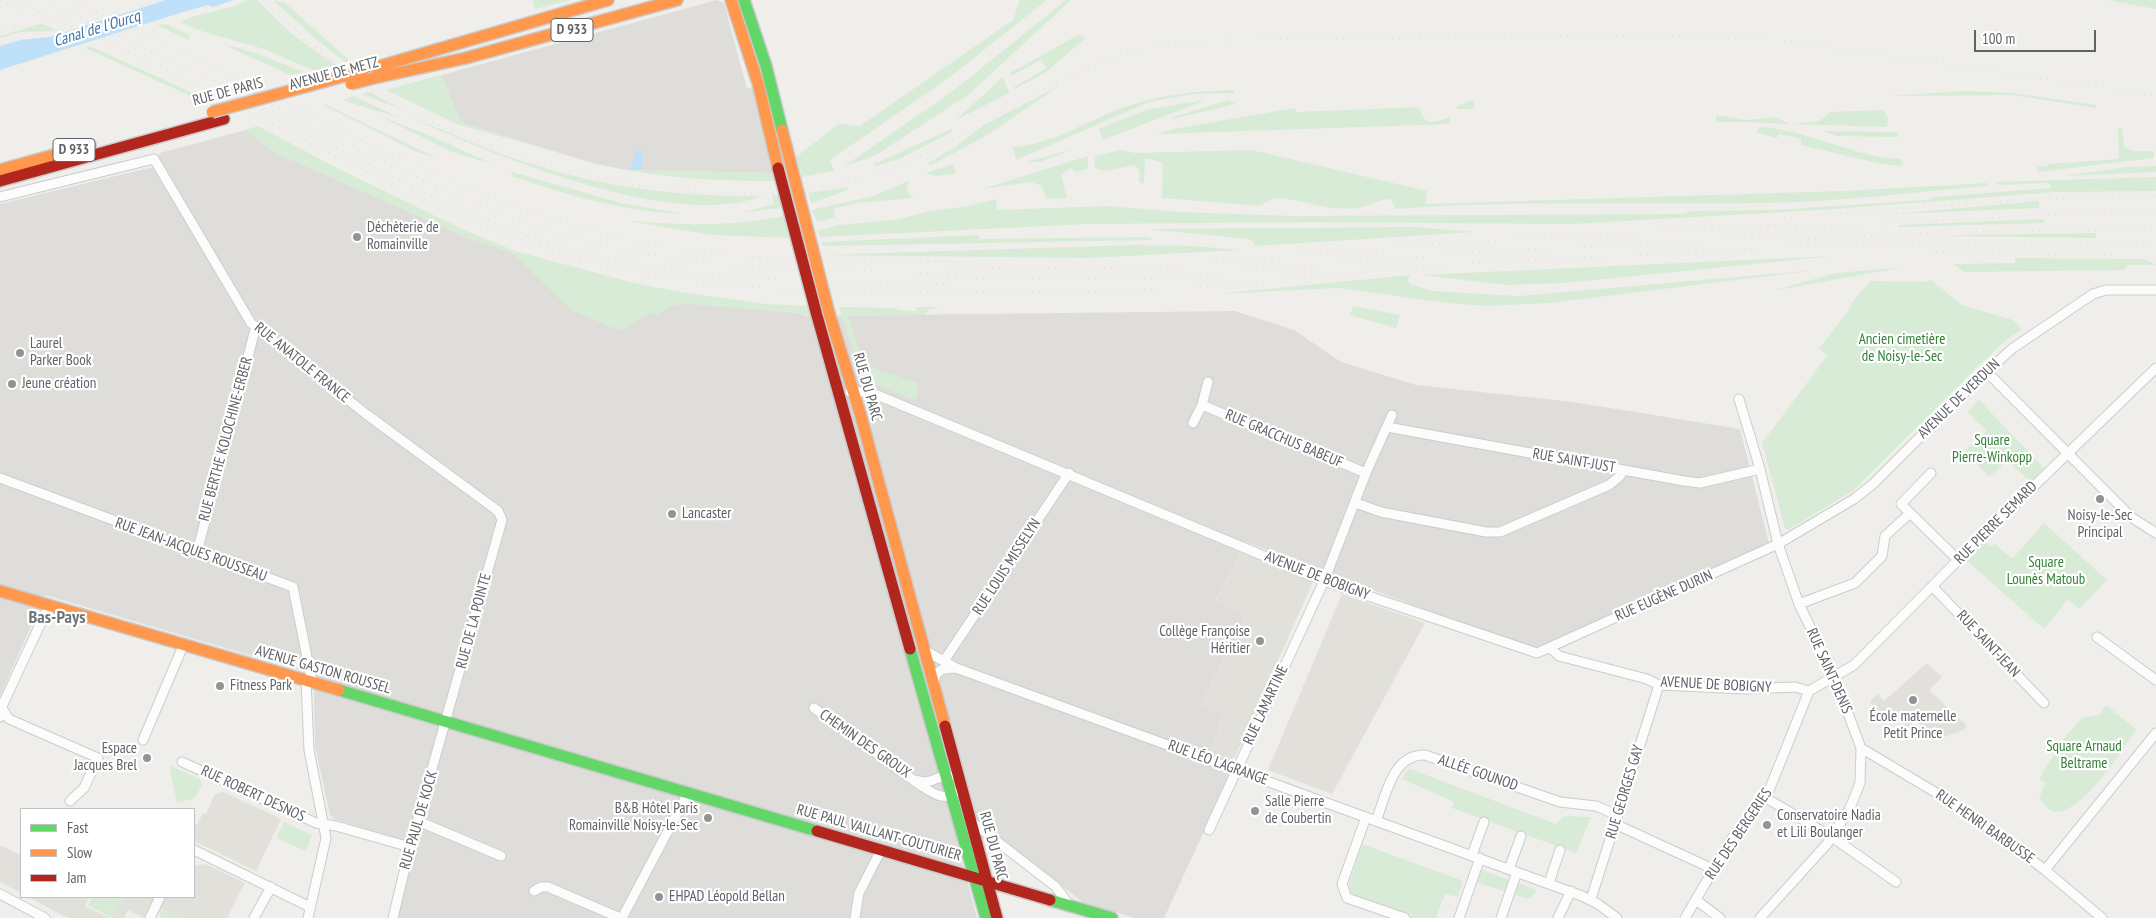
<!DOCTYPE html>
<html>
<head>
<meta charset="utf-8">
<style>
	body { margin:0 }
	#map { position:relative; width:2156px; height:918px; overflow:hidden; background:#efeeea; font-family:"PT Sans Narrow",sans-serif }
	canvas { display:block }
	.legend { position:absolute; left:20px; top:808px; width:175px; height:90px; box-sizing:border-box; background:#fff; border:1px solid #bfc1c3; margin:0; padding:6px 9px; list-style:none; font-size:15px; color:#5f6368 }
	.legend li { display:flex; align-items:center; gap:10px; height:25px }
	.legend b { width:25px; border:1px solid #bfc1c3 }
	.scale { position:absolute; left:1974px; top:30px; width:122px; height:22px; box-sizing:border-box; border:2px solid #5f6368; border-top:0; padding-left:6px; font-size:15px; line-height:18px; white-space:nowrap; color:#5f6368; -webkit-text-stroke:4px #fff; paint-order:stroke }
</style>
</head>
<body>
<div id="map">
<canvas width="2156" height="918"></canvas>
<ul class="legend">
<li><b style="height:6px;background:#63d668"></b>Fast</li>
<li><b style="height:6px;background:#ff974d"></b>Slow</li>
<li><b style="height:6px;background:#b3261e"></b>Jam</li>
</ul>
<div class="scale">100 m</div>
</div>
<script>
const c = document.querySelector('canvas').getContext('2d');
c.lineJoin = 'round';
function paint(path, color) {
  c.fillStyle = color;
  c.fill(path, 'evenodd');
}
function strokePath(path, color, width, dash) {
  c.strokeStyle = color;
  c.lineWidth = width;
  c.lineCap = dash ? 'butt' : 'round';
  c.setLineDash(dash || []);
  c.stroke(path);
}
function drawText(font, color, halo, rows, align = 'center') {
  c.font = font + ' "PT Sans Narrow",sans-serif';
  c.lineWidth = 4.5;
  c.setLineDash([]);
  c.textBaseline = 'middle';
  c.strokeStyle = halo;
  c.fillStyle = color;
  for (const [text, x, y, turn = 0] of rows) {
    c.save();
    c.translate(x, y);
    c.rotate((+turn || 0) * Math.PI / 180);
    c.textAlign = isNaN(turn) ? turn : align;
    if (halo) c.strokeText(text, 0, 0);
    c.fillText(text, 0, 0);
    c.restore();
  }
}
paint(new Path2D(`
	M717 0 724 3 747 89 756 86 772 173 626 170 592 163 462 123 394 88Z
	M257 127 465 237 669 301 799 313 806 316 1235 311 1294 330 1341 362 1416 385 1573 402 1740 429 1770 548 1535 651 1246 542 1216 600 1246 615 1201 705 1223 715 1217 729 1220 730 1209 752 1236 762 1164 918H1135L1084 903 979 823 960 855 977 918H396L417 844 334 819 330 815 315 746 314 694 317 675 45 595 0 696V204L153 167 160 153Z`), '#dfddda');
paint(new Path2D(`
	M1242 550 1311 578 1312 584 1235 757 1229 760 1209 752 1220 731 1217 729 1223 715 1201 705 1246 616 1216 601Z
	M1342 594 1425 623 1332 794 1268 770Z
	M1927 663 1942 677 1929 690 1967 726 1965 729 1945 737 1935 726 1929 732 1915 720 1907 728 1900 718 1894 721 1890 715 1881 720 1879 718 1870 701 1878 694 1884 701Z
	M223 792 281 819 256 871 194 841V824L197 825 203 813 206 814 215 794Z
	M0 845 21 855V893L0 882Z
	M206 864 245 883 227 918H180L158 906 163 897H194V866Z
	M28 897H90L85 906 109 918H68Z
	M93 897H155L144 918 128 910 124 918H112L88 905Z`), '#e2e0da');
paint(new Path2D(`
	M248 0H257L292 34 335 65 315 71 264 49 204 32 180 22C202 11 226 12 248 0Z
	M273 0 285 3 349 60 345 62 317 40Z
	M533 0H571L535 9Z
	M1020 0H1047L950 77 830 160 834 171 802 177 796 157 839 124 860 126 1013 20Z
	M1066 0H1071L968 95 876 155 843 167 953 91Z
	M2107 0H2156V9Z
	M43 23 56 31 21 32 0 38V36Z
	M166 24 189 35V40L157 25Z
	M1078 35 1086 38 1046 72 1015 89 1014 87 1047 68 1041 60 1011 76 1010 73Z
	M220 43 256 53 303 72 290 75Z
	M90 46 208 100 199 104 194 102 193 97 85 48Z
	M441 75 462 123 557 152 459 125 386 90Z
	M1003 77 1009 93 956 120Z
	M1062 84 986 136 931 165 927 164 956 146 982 126Z
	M1234 90V93L1192 94 1149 102 1016 160 1013 147C1055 144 1089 119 1128 106 1163 94 1198 91 1234 90Z
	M1965 91 2013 93 2096 105V108L2013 95 1888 96Z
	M370 92 401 109 361 94Z
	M354 96 400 118 342 100Z
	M1206 100 1103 140 1099 129 1148 109Z
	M1228 100 1236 104 1173 119 1171 118Z
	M1474 100V109H1455L1461 104Z
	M323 105H326L439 159 415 151Z
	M1419 107C1426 129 1434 122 1450 117V124L1156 134 1179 128 1295 108 1296 112Z
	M1884 110 1888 118 1887 127 1791 124 1819 121 1831 112Z
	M1716 115 1746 120 1776 117 1789 124 1751 122H1716Z
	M382 117 426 134 495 165 452 152Z
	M414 119C448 131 480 147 513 158 593 186 676 197 761 196 674 231 496 156 414 119Z
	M258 126 331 165 464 230 515 251 634 283 680 292 766 304 809 306 811 316 799 313 687 304 675 305 656 315 651 313 620 331 571 310 514 254 465 237 275 153 245 130Z
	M1759 127C1810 130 1849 156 1901 159L1903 166 1882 164 1801 145V139L1778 134 1777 138 1757 133Z
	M2118 128H2122L2124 146 2132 151H2154V158L2037 172V167L2048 166V164L2119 159Z
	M951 129 952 132 899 159 875 166 874 164Z
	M1822 131 1898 132V137L1837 136Z
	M1076 148 1040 162H1027Z
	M1121 150 1135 153 1252 150 1427 191 1425 204 1844 191 1988 183 1987 186C1913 192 1838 202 1764 203 1641 205 1518 200 1396 209L1390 199C1378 199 1368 207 1356 208 1327 212 1301 198 1273 198L1260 206 1162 198 1163 163 1145 158 1144 184 1139 182 1140 172 1135 165 1104 171 1095 168V156Z
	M1088 156V169L1076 172 1071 168 1061 175 1067 198 1046 199 1042 186 1031 182 982 189Z
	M954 164 956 174 935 176 925 173Z
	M2156 166V172L2063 176 2128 167Z
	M626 170 772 173 774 181C724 181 675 179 626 170Z
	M512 172 621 203 684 214C623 212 568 195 511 176Z
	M2156 177V191L2055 192 1836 209 1571 224 1311 222 1087 224 820 237 818 230 840 225 899 219 926 212 968 206 996 199 997 210 1107 206 1181 212 1294 216 1684 214 1691 211 1774 210 1926 200 1935 197 2052 188 2048 183 1998 185 1996 182Z
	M910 180 906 187 909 194 914 198 856 203 834 209 835 217 817 222 812 210 873 196Z
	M850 187 843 192 811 203 808 193Z
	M772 195H779L781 208 744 212 774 204Z
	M2039 201V208L1893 214Z
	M784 216 790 238 713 235 628 221C683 225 730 227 784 216Z
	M2044 219V223L1898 227 1899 225Z
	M1415 227 1474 232 1255 246 1253 241 1248 239 1147 229Z
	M2096 233V238L1952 236 1955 235Z
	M978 235 980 239 1150 237 1152 240 823 246 822 242Z
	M1137 245 1193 246 1241 250 1087 258 822 255Z
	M1833 256 1563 283 1506 285 1420 275Z
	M2015 258 2145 259 2156 265H2128L2124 270 1964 272 1954 264 2015 263Z
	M1904 267 1772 291 1836 273Z
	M1817 270 1549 303 1487 306 1446 303 1339 288 1216 294 1410 275 1408 280 1410 284 1432 291 1519 296Z
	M1930 279 1962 305 2013 320 2022 329 2005 341 1975 369 1854 490 1788 530 1785 528 1762 443 1827 356 1819 349 1851 307 1850 305 1870 281 1927 282Z
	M1353 306 1400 315 1396 328 1350 315Z
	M839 307 897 308V310L916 311 917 307H941L929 310 924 315 848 316 864 365 918 383 917 397 914 400 862 379Z
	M1979 400 2044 468 2031 482 2007 461 1989 477 1965 451 1987 431 1967 412Z
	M2044 523 2107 580 2079 609 2068 599 2044 629 1965 559 1982 539 1991 547 1995 544 2012 559Z
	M2106 705 2136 729C2124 749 2082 812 2057 812 2049 813 2044 803 2039 799L2045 783 2039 779 2065 737 2082 718 2099 715Z
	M169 765 200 779 202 785 195 798 177 803Z
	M1410 769 1556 824 1564 816 1591 817 1576 853 1452 808 1454 802 1402 779 1407 771Z
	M284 822 312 835 306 851 276 838Z
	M1362 844 1463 881 1458 897 1445 894 1436 918H1410L1411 914 1350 893 1349 884Z
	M1474 867 1537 890 1532 897 1528 899 1470 880Z
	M93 897H125L112 918 88 905Z
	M158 906 180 918H161Z`), '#d8ebd6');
paint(new Path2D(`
	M166 0H234L213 7 208 5 183 12 0 70V46L20 40 50 37Z
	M637 150 643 151 642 170H630Z`), '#bfe0f9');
const street = new Path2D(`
	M0 197 154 159 251 323 366 414 498 511 502 520 410 847 393 918
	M1986 371 2131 517 2156 533
	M850 392H870L1324 581 1537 653 1778 544 1854 499 1873 484 1975 382 2013 348 2093 294 2106 290H2156
	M1739 399 1760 469 1778 544 1799 604 1834 676 1861 748 1860 783 1850 808 1827 844 1760 918
	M1202 405 1366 473
	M1193 423 1202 405 1208 382
	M1387 427 1684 481 1700 483 1760 469
	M1931 473 1901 504 1958 560
	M0 478 293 587 312 682
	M1356 503 1381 512 1486 532H1500L1609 485 1620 476 1623 470
	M197 552 256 326
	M1932 586 2044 703
	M1799 604 1855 583 1882 556 1885 536 1909 514
	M2097 637 2156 680
	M1550 648 1559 656 1647 679 1659 685 1746 689 1795 687 1809 691
	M924 650 956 668 1582 896 1598 904 1617 918
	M944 661 1069 473
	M306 680 309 750 326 838 308 918
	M934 682C936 669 944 668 956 668
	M1809 691 1854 665 1972 546 2156 368
	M814 708 923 787C933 793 944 801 955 793
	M3 710 9 719 98 758 84 788 70 801
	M0 717 3 704 45 614 52 607
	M143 740 183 646
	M1861 748 1965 810 2045 870 2102 918
	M182 762 316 823 336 826 410 847
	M915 780C934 786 936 774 950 776
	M1766 798 1832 837 1896 882
	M1366 817 1342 884 1347 898 1405 918
	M418 821 501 856
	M1376 821C1386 796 1392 754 1425 755L1560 802 1596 806 1617 815
	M972 822 1056 887 1069 905
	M1615 824 1713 869
	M1209 830 1324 581 1366 473 1392 415
	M194 850 310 907
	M1472 855 1484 822
	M1509 869 1521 836
	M2045 870 2156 733
	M1549 883 1560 850
	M534 891 541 887H548L620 918
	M0 894 45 918
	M1591 899 1659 685
	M1696 900 1720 918
	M150 918 160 897
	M254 918 271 887
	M622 918 688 793
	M855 918 859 893 881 850
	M1459 918 1480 858
	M1501 918 1517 872
	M1558 918 1571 891
	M1685 918 1732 838 1766 798 1809 691`);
const fast = new Path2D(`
	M744 0 766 66 782 130
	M910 649 986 918
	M339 690 817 831
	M1050 900 1112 918`);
const slow = new Path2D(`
	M731 0 758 83 778 168
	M363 71 608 0
	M374 78 466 58 677 0
	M0 170 90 145
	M829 313 860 413 945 726
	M0 591 339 690`);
const jam = new Path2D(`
	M0 181 224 119
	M816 312 910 649
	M945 726 997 918
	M817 831 1050 900`);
strokePath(street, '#cbcccc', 11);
strokePath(fast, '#cacacb', 14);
strokePath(slow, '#cacacb', 14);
strokePath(jam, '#cacacb', 14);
strokePath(street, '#fdfcfc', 9);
strokePath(fast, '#63d668', 11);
strokePath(slow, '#ff974d', 11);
strokePath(jam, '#b3261e', 11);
strokePath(new Path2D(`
	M14 0 153 63 412 196 458 217 499 233 572 257 637 272 709 283 763 288 834 291 1093 292 1194 287 1445 265 1793 247 1890 245H2156
	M43 0 246 96
	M71 0 309 113 403 162
	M263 0C297 34 334 66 375 91 512 175 738 228 892 168 984 133 1063 62 1162 46 1199 39 1237 40 1274 39 1317 39 1360 39 1403 38 1528 37 1655 33 1780 40L2156 95
	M0 1 21 9
	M0 33 27 24
	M241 89C348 143 455 204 572 237 698 272 828 271 958 273
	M237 97C340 148 442 209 553 243 684 283 819 282 955 284
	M399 154C480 197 564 228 655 245 755 264 859 260 961 262
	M1784 217 2032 199 2156 196
	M1789 229 2044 215 2156 213
	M1794 240 1990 231 2156 230
	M1929 252 2156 256
	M950 268H1145L1445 243 1796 224
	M948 279H1146L1452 254 1801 235`), '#e4e4e4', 2.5, [1, 6]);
const slowBridge = new Path2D(`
	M351 84 374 78
	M212 112 363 71
	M782 130 829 313`);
const jamBridge = new Path2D(`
	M778 168 816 312`);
strokePath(slowBridge, '#cacacb', 14, []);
strokePath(jamBridge, '#cacacb', 14, []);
strokePath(slowBridge, '#ff974d', 11);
strokePath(jamBridge, '#b3261e', 11);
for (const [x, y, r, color] of [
	[357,237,5,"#919496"],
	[20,353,5,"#919496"],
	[12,384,5,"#919496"],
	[2100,499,5,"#919496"],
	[672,514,5,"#919496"],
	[1260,641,5,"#919496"],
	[220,686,5,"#919496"],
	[1913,700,5,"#919496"],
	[147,758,5,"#919496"],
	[1255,811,5,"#919496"],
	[708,818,5,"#919496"],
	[1767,825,5,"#919496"],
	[659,897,5,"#919496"]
]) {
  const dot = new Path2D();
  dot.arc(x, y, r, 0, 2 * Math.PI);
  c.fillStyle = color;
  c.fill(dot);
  strokePath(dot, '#fff', 2);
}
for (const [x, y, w] of [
	[572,30,42],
	[74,150,42]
]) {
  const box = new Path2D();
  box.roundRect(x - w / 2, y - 11.5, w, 23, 4);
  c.fillStyle = '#fff';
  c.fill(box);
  strokePath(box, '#5f6368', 1);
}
drawText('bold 14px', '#5f6368', null, [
	["D 933",572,30],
	["D 933",74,150]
]);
drawText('15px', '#5f6368', '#fff', [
	["AVENUE DE METZ",334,74,-15],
	["RUE DE PARIS",228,92,-15],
	["RUE ANATOLE FRANCE",302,363,39],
	["RUE DU PARC",867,387,74],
	["AVENUE DE VERDUN",1959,399,-44],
	["RUE BERTHE KOLOCHINE-ERBER",226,439,-75],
	["RUE GRACCHUS BABEUF",1284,439,23],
	["RUE SAINT-JUST",1574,461,10],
	["RUE PIERRE SEMARD",1996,523,-45],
	["RUE JEAN-JACQUES ROUSSEAU",191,550,20],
	["RUE LOUIS MISSELYN",1007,567,-57],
	["AVENUE DE BOBIGNY",1317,576,21],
	["RUE EUGÈNE DURIN",1664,596,-24],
	["RUE DE LA POINTE",474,621,-75],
	["RUE SAINT-JEAN",1988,644,47],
	["AVENUE GASTON ROUSSEL",323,670,16],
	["RUE SAINT-DENIS",1829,671,66],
	["AVENUE DE BOBIGNY",1716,685,3],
	["RUE LAMARTINE",1266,705,-65],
	["CHEMIN DES GROUX",865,744,35],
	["RUE LÉO LAGRANGE",1218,763,20],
	["ALLÉE GOUNOD",1478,773,19],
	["RUE GEORGES GAY",1625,792,-73],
	["RUE ROBERT DESNOS",253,794,25],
	["RUE PAUL DE KOCK",419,820,-74],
	["RUE HENRI BARBUSSE",1985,827,35],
	["RUE PAUL VAILLANT-COUTURIER",879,833,16],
	["RUE DES BERGERIES",1739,834,-56],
	["RUE DU PARC",993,846,75]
]);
drawText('15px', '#5f6368', '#fff', [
	["Déchèterie de",367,228],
	["Romainville",367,245],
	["Laurel",30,344],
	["Parker Book",30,361],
	["Jeune création",22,384],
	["Lancaster",682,514],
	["Noisy-le-Sec",2100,516,"center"],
	["Principal",2100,533,"center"],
	["Collège Françoise",1250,632,"right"],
	["Héritier",1250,649,"right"],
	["Fitness Park",230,686],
	["École maternelle",1913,717,"center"],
	["Petit Prince",1913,734,"center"],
	["Espace",137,749,"right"],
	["Jacques Brel",137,766,"right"],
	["Salle Pierre",1265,802],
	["de Coubertin",1265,819],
	["B&B Hôtel Paris",698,809,"right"],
	["Romainville Noisy-le-Sec",698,826,"right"],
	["Conservatoire Nadia",1777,816],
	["et Lili Boulanger",1777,833],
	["EHPAD Léopold Bellan",669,897]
], 'left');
drawText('15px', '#348238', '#fff', [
	["Ancien cimetière",1902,340],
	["de Noisy-le-Sec",1902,357],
	["Square",1992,441],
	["Pierre-Winkopp",1992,458],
	["Square",2046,563],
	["Lounès Matoub",2046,580],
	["Square Arnaud",2084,747],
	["Beltrame",2084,764]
]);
drawText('italic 16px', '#4174aa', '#fff', [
	["Canal de l'Ourcq",97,29,-17]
]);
drawText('bold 18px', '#70757a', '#fff', [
	["Bas-Pays",57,618]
]);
</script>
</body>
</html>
